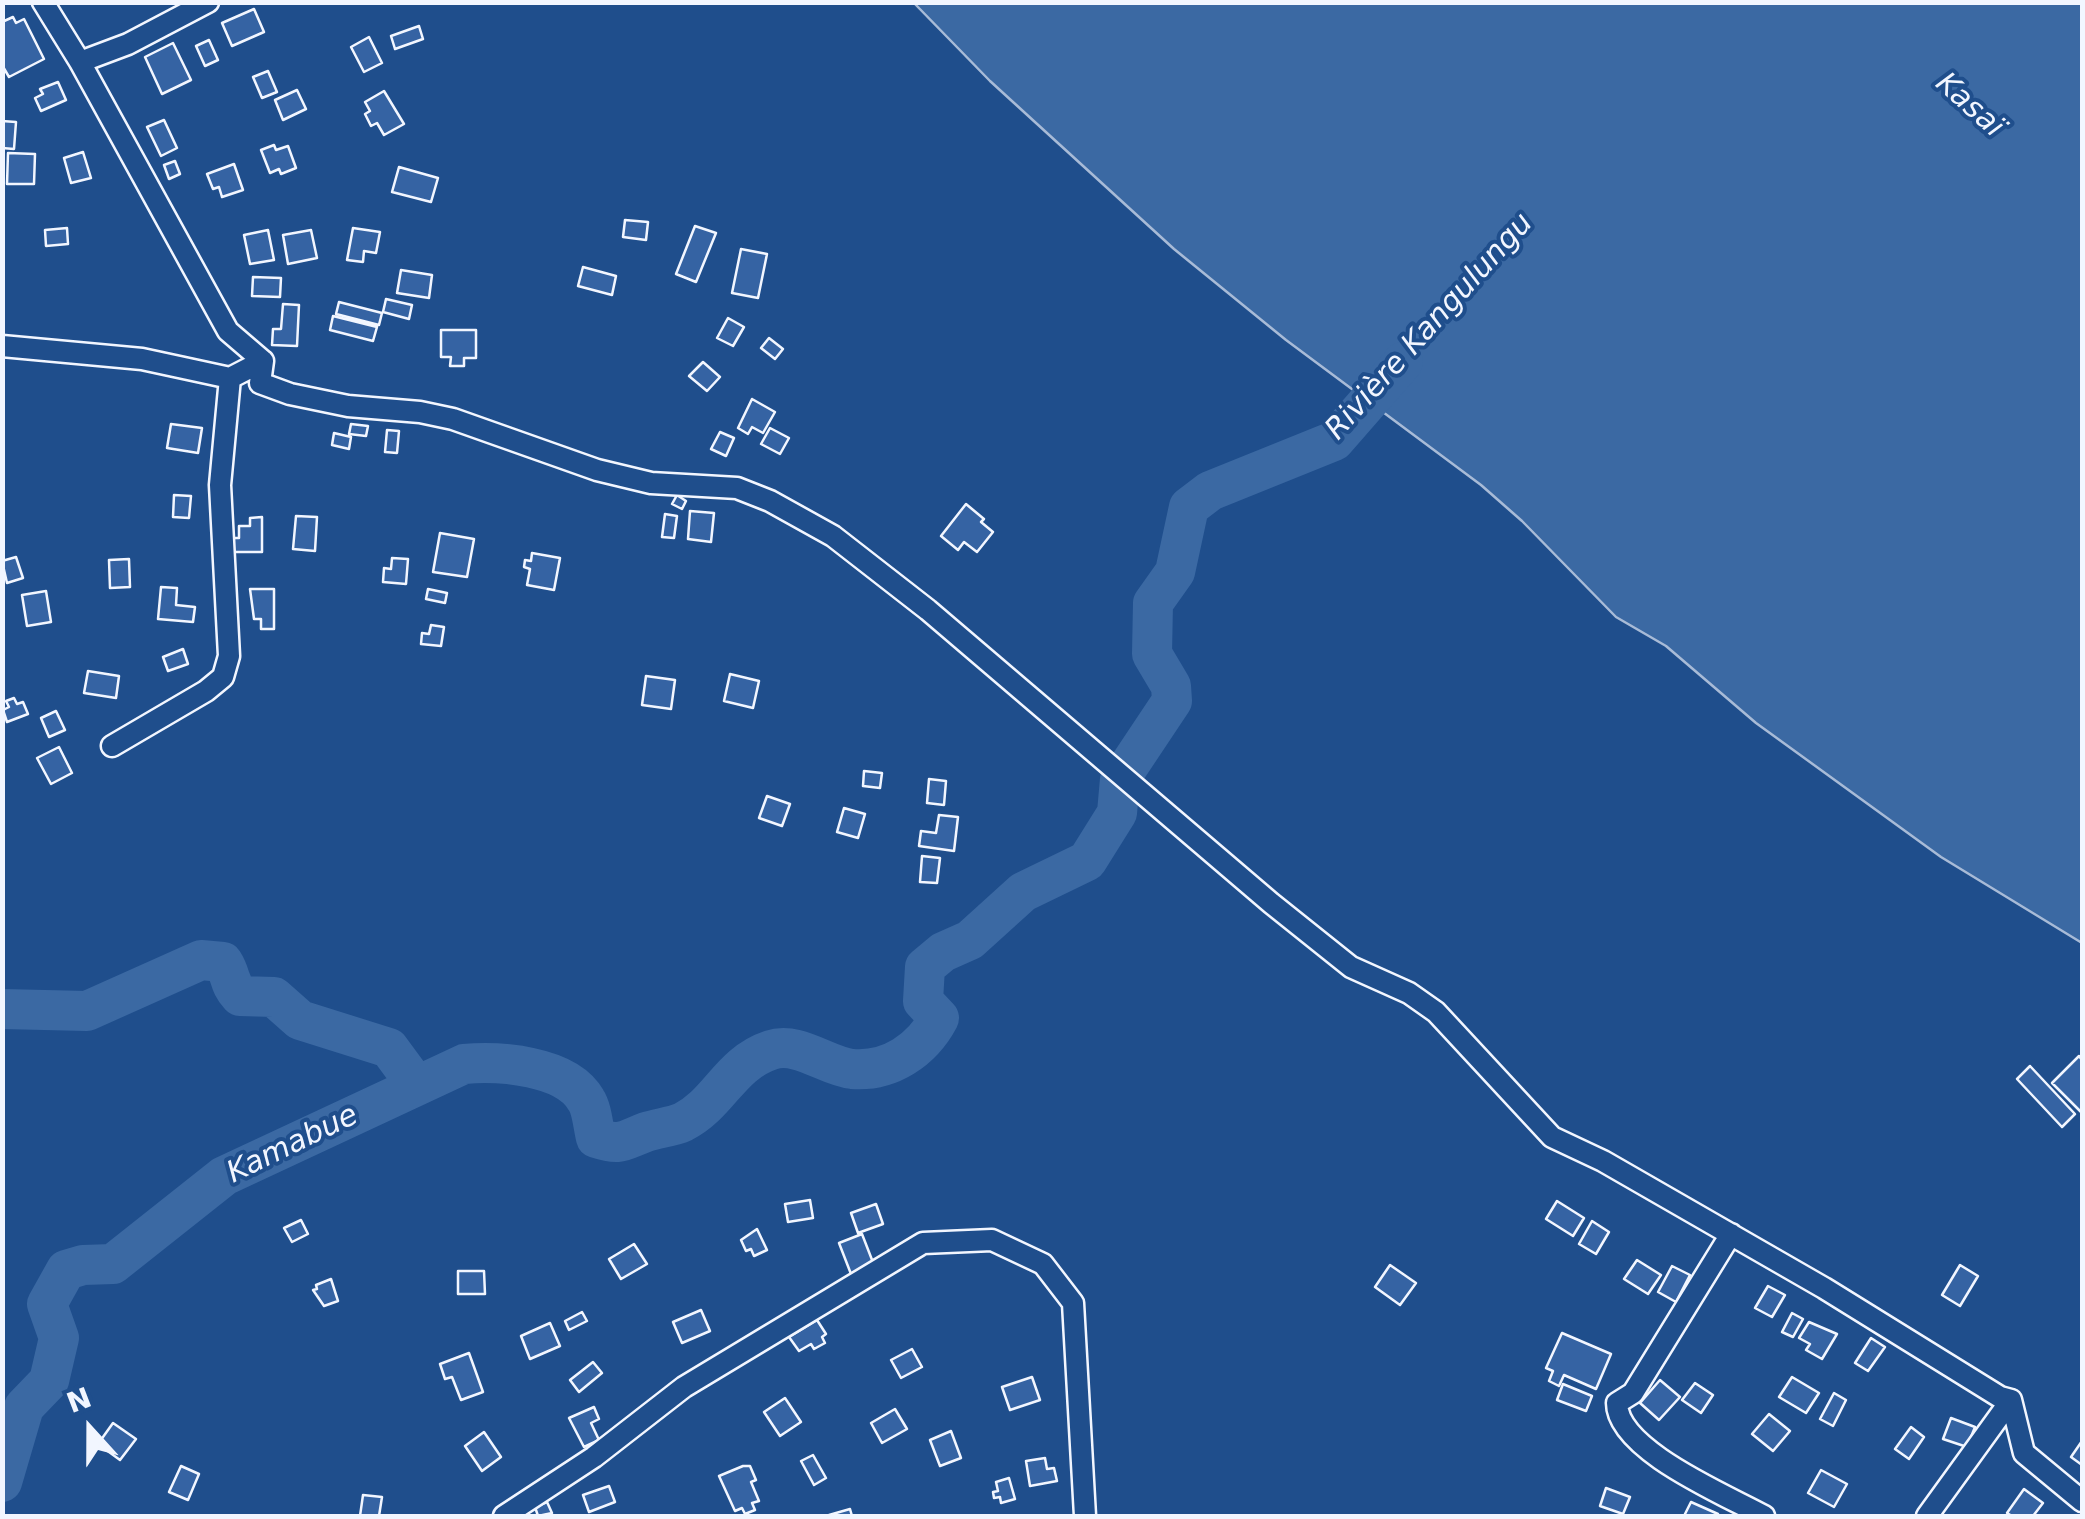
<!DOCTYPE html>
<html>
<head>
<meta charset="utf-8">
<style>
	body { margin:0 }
	#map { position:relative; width:2085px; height:1519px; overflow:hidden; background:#1f4e8c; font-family:"DejaVu Sans",sans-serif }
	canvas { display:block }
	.frame { position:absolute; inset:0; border:5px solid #f2f6ff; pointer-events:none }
	.north { position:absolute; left:40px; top:1379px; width:100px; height:100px; -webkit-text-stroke:8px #1f4e8c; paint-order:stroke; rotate:339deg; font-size:28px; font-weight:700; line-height:40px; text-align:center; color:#f2f6ff }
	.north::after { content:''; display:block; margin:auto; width:35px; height:45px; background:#f2f6ff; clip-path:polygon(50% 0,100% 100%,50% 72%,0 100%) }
</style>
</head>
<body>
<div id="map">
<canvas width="2085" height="1519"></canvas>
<div class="frame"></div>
<div class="north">N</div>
</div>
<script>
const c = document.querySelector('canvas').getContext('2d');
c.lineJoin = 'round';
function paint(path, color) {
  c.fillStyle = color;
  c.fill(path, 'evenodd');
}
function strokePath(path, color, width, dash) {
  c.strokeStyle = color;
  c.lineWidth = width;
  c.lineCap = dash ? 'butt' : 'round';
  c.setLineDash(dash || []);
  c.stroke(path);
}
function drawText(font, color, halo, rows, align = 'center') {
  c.font = font + ' "DejaVu Sans",sans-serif';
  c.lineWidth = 8;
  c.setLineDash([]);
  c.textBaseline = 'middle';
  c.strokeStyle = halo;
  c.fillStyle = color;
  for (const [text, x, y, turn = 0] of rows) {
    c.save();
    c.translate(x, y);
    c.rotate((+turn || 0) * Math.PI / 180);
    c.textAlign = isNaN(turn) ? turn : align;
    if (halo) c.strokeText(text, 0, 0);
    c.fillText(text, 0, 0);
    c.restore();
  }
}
const water = new Path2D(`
	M914 3H2082V943L1941 857 1756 723 1666 646 1616 617 1522 521 1481 485 1286 340 1174 249 990 81Z`);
paint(water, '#3b69a3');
strokePath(water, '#a8bbd7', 2.5);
strokePath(new Path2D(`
	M2 1009 87 1011 201 960 223 962C232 976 228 983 240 996L274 997 300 1020 389 1048 417 1086
	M2 1482 24 1407 49 1381 59 1338 47 1304 66 1270 83 1265 113 1264 224 1176 464 1064C499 1061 566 1065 586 1100 592 1109 593 1126 596 1138 621 1146 622 1141 646 1132 658 1128 672 1127 683 1122 720 1103 729 1064 771 1050 798 1041 826 1066 852 1069 890 1072 922 1050 939 1018L923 1001 925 967 943 952 970 940 1023 892 1087 861 1117 813 1120 779 1172 701 1171 686 1152 654 1153 603 1175 572 1189 507 1210 491 1334 441 1403 362`), '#3b69a3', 40);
const building = new Path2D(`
	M254 9 264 32 232 46 222 23Z
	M13 17 16 23 24 19 44 59 9 77 2 65V22Z
	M419 26 423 39 395 49 391 36Z
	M369 37 382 63 364 72 351 47Z
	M209 40 218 60 205 66 196 46Z
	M173 43 191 80 162 94 145 57Z
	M268 71 277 92 262 98 253 77Z
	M58 82 66 100 41 111 35 98 43 94 40 89Z
	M297 90 306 109 283 120 275 100Z
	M384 91 404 124 384 135 377 123 371 126 365 114 370 111 365 102Z
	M164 120 177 148 161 156 147 127Z
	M2 121 16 122 14 149 2 148Z
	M274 145 276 150 288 146 296 168 281 174 279 169 270 173 261 150Z
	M83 152 91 178 71 183 64 158Z
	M8 153 35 154 34 184H7Z
	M175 161 180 174 169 179 164 165Z
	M234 164 243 190 222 197 219 187 213 189 207 174Z
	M399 167 438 178 431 202 392 192Z
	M625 220 648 222 646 240 623 237Z
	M695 226 716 233 696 282 676 274Z
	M67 228 68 244 46 246 45 230Z
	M353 228 380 232 376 253 364 251 363 262 347 260Z
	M268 230 274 260 250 264 244 235Z
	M311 230 317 258 288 264 283 235Z
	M741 249 767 254 758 298 732 293Z
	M583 267 616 276 612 295 578 286Z
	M401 270 432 275 429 298 397 293Z
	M253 277 281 278 280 297 252 296Z
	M386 299 412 305 409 319 383 312Z
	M339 302 382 313 379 325 336 314Z
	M283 304 299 305 297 346 272 345 273 329H281Z
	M333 316 377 327 373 341 330 330Z
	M728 318 744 327 733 346 717 338Z
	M441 330H476V358H464V366H450L451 357H441Z
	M769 338 783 349 775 359 761 348Z
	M703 362 720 377 707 391 689 376Z
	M752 399 775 412 763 433 752 427 748 434 738 428Z
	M171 424 202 428 198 453 167 448Z
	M351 424 368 426 366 436 349 434Z
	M770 428 789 438 780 454 761 444Z
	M387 430 399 431 397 453 385 452Z
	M720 432 734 438 726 456 711 449Z
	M334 433 351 437 349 449 332 445Z
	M174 495 191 496 189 518 173 517Z
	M677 495 686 501 682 509 672 504Z
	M966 504 984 519 981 522 993 532 977 552 964 542 958 550 941 536Z
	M690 511 714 513 711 542 688 539Z
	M665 514 677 516 674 538 662 537Z
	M296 516 317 517 315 551 293 549Z
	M262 517V552H232V538H239V526H250V518Z
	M440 533 474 539 467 577 433 572Z
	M532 553 560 558 554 590 527 585 530 569 524 567 525 560 531 561Z
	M16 557 23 578 7 583 2 561Z
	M392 558 408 559 406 584 383 582 384 568 391 569Z
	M129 559 130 587 110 588 109 560Z
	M161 587 177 588 176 605 195 607 193 622 158 619Z
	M250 589H274V629H261V619H254Z
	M428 589 447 593 445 603 426 599Z
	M46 591 51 622 27 626 22 595Z
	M431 625 444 627 441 646 421 644 422 633 429 634Z
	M183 649 188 664 168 671 163 657Z
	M88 671 119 676 116 698 84 693Z
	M730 674 759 681 753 708 724 701Z
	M646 676 675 680 671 709 642 705Z
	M14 698 17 704 23 702 28 714 7 722 3 710 9 707 6 701Z
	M56 711 65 730 49 737 41 718Z
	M59 747 72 773 51 784 37 758Z
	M864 771 882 773 880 788 863 786Z
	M929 779 946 781 944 805 927 803Z
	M767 796 790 804 782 826 759 818Z
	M844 808 865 814 858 838 837 832Z
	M939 815 958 817 954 851 919 846 921 831 936 833Z
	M922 856 940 858 937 883 920 882Z
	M2079 1056 2082 1060V1113L2052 1083Z
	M2030 1066 2075 1114 2062 1127 2017 1079Z
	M810 1200 813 1218 788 1222 785 1204Z
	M1557 1201 1584 1218 1573 1236 1546 1219Z
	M876 1204 883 1224 858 1233 851 1213Z
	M301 1220 308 1234 292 1242 284 1228Z
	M1592 1221 1609 1232 1596 1254 1579 1244Z
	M757 1229 767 1250 754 1256 751 1249 746 1251 741 1240Z
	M862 1234 874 1265 851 1274 839 1243Z
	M634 1244 647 1264 621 1279 609 1259Z
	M1637 1260 1661 1275 1648 1294 1624 1279Z
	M1390 1265 1416 1283 1400 1305 1375 1287Z
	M1960 1265 1978 1276 1960 1306 1942 1295Z
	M1672 1266 1690 1275 1676 1302 1658 1292Z
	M458 1271H484L485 1294H458Z
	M331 1279 338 1301 324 1306 313 1290 317 1289 316 1285Z
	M1768 1286 1785 1295 1772 1317 1755 1308Z
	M701 1310 710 1331 682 1343 673 1322Z
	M582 1312 587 1321 569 1330 565 1321Z
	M1792 1313 1803 1319 1793 1337 1782 1332Z
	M817 1320 826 1334 822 1337 825 1343 814 1349 811 1344 799 1351 789 1337Z
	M1809 1322 1837 1334 1822 1359 1806 1350 1810 1344 1799 1338Z
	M550 1323 560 1346 530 1359 521 1336Z
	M1562 1333 1611 1354 1596 1389 1564 1375 1559 1386 1549 1381 1553 1371 1546 1368Z
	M1871 1338 1885 1347 1868 1371 1855 1363Z
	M912 1349 922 1367 901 1378 891 1360Z
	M469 1353 483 1392 461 1400 452 1377 445 1379 440 1364Z
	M593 1362 602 1373 579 1392 570 1380Z
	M1032 1377 1040 1400 1010 1410 1002 1387Z
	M1792 1377 1819 1393 1806 1413 1779 1397Z
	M1660 1380 1680 1397 1659 1420 1640 1403Z
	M1695 1383 1713 1395 1701 1413 1682 1400Z
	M1563 1384 1592 1396 1586 1411 1557 1400Z
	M1834 1393 1846 1400 1833 1426 1820 1419Z
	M785 1398 801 1422 780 1436 764 1412Z
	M594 1407 599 1419 591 1423 599 1440 584 1447 569 1418Z
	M895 1409 907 1429 882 1443 871 1423Z
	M1769 1414 1790 1431 1773 1451 1752 1434Z
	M1951 1418 1975 1427 1967 1447 1943 1439Z
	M113 1423 136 1439 120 1460 98 1444Z
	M1911 1427 1924 1437 1909 1459 1895 1449Z
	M951 1431 961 1458 940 1466 930 1440Z
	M484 1432 501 1457 482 1471 465 1446Z
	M2082 1441V1465L2071 1457Z
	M813 1455 826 1478 814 1485 801 1461Z
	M1045 1458 1047 1469 1054 1468 1057 1481 1030 1486 1026 1461Z
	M181 1466 199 1474 188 1500 169 1492Z
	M743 1466H750L756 1480 751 1482 759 1501 752 1503 755 1510 745 1514 742 1508 735 1511 719 1476Z
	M1821 1470 1847 1484 1834 1507 1808 1493Z
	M1009 1478 1015 1499 1001 1503 1000 1497 994 1498 993 1492 998 1491 996 1482Z
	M609 1486 615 1502 589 1512 583 1495Z
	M1606 1488 1630 1497 1623 1514 1600 1506Z
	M2024 1489 2043 1503 2033 1516H2012L2007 1513Z
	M363 1495 382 1497 379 1516H360Z
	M547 1502 552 1513 538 1516 535 1507Z
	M1691 1502 1718 1514 1716 1516H1684Z
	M850 1509 852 1516H829V1515Z`);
paint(building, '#3563a3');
strokePath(building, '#f2f6ff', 2.5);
const street = new Path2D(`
	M43 2 80 62 228 331 263 361
	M80 62 128 44 208 2
	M2 346 142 359 230 378 263 361
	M263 361 260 383 290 394 348 406 420 412 453 419 597 470 651 483 737 488 770 501 833 536 928 610 1271 903 1351 967 1409 993 1436 1012 1552 1137 1603 1161 1824 1288 2000 1397 2011 1400 2024 1453 2082 1501
	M112 746 206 691 223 677 229 656 220 485 230 378
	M1731 1234 1633 1393 1617 1403C1617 1450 1726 1495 1764 1516
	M504 1516 594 1457 684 1387 923 1243 992 1240 1043 1264 1073 1303 1085 1516
	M1927 1516 2011 1400`);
strokePath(street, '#f2f6ff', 25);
strokePath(street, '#1f4e8c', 20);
drawText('italic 30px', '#f2f6ff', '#1f4e8c', [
	["Kasaï",1969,106,42],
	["Rivière Kangulungu",1430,327,-48],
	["Kamabue",293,1145,-26]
]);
</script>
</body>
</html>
